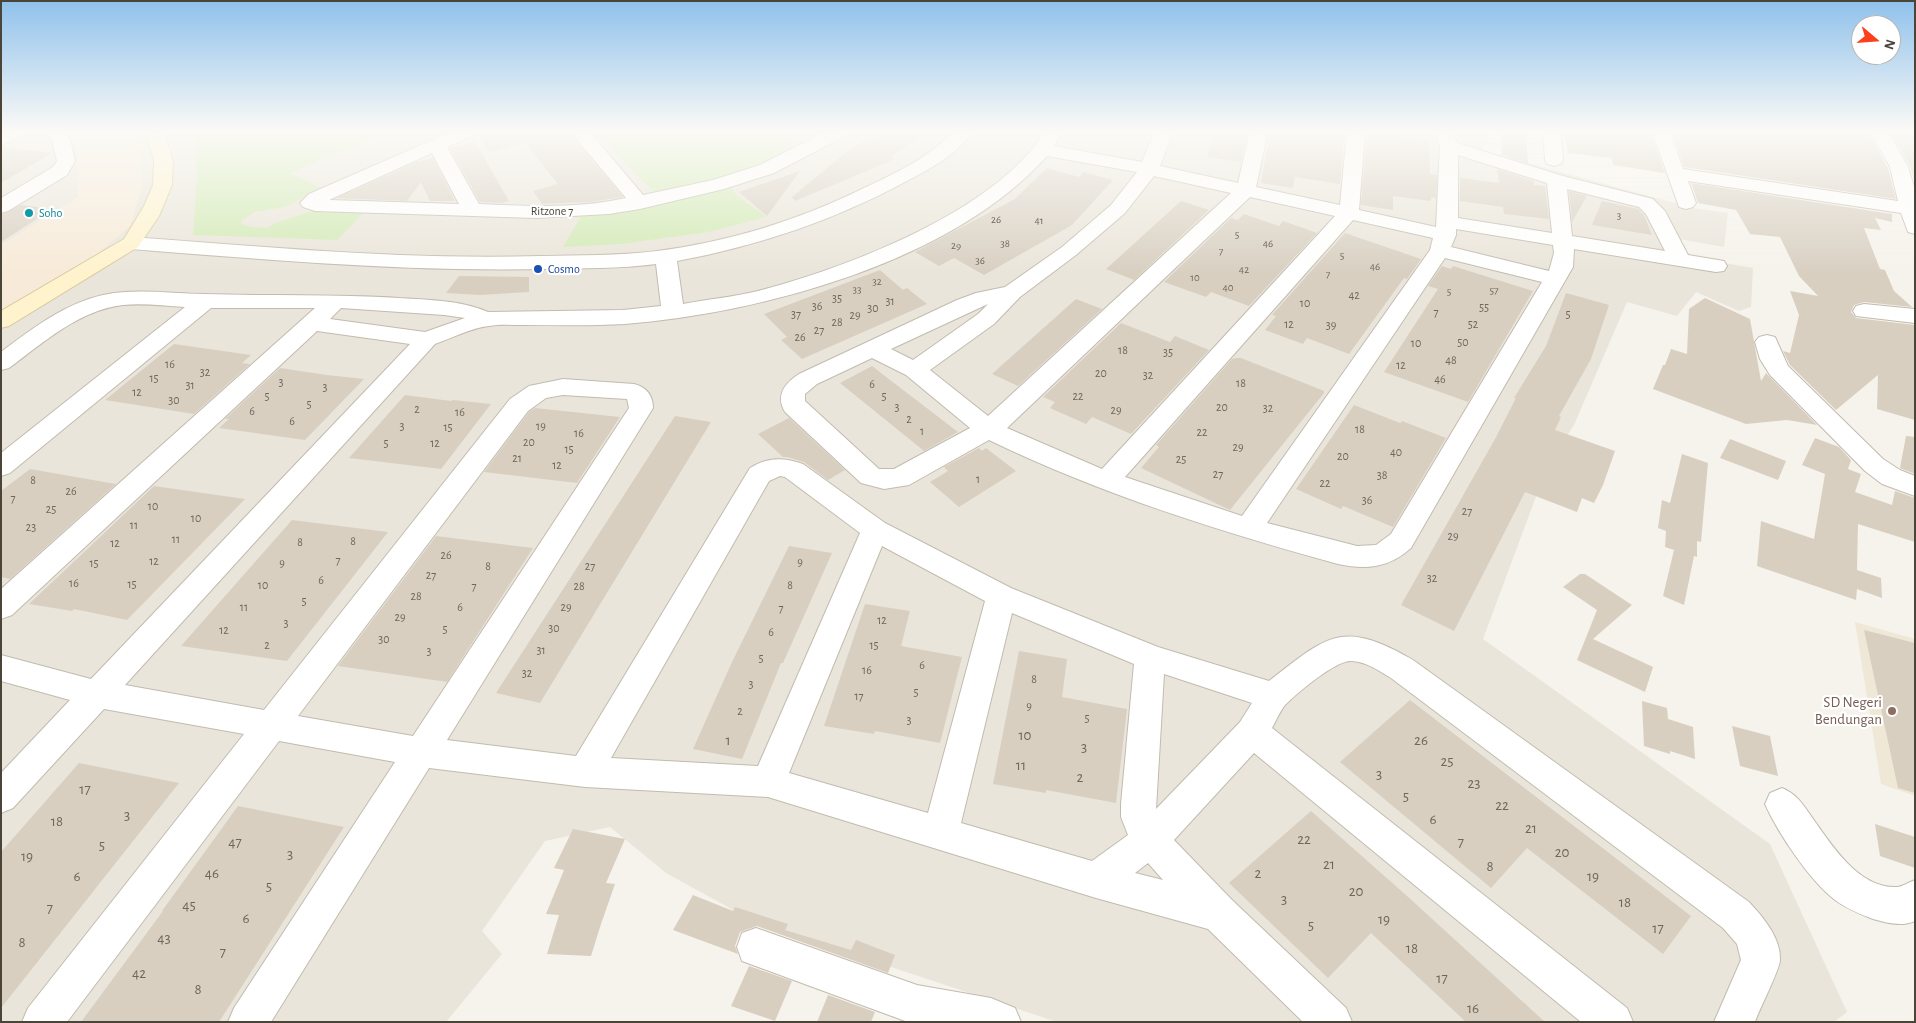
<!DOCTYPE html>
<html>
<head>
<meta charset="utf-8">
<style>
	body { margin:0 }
	#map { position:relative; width:1916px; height:1023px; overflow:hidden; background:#f6f3ec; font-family:"Alegreya Sans",sans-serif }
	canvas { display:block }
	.frame { position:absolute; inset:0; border:2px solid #4b4439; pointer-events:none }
	.north { position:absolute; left:1851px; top:15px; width:50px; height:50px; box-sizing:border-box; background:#fff; border:1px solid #b7b4b0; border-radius:50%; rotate:108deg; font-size:14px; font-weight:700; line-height:20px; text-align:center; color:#4b4439 }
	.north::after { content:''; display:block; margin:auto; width:18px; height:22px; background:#fc3f1d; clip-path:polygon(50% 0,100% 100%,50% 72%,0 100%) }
</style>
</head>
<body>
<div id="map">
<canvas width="1916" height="1023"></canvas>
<div class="frame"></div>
<div class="north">N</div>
</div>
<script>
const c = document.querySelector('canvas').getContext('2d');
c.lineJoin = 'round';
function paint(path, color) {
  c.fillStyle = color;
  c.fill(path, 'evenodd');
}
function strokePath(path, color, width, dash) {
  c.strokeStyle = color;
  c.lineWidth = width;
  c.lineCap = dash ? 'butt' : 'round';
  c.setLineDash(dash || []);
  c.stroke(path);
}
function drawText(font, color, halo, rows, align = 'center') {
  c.font = font + ' "Alegreya Sans",sans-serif';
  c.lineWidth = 4.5;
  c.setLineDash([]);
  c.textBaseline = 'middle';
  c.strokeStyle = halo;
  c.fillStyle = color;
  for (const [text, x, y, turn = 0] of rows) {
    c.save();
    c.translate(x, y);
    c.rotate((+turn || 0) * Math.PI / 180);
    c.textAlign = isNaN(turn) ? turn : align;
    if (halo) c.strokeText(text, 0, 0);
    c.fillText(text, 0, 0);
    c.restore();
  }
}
paint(new Path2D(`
	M1 131H1492L1482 150 1693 208 1728 213 1724 247 1679 239 1691 257 1753 268 1751 307 1739 311 1696 292 1677 316 1627 302 1574 425 1547 467 1483 639 1770 844 1847 1012 1834 1022H1057L755 922 666 873 610 827 545 841 482 931 502 954 446 1022H1Z`), '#eae5da');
paint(new Path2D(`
	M65 131H139L142 188 130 226 85 264 1 311V245L78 197 77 144Z`), '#f7ead8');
paint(new Path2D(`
	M1855 622 1915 639V796L1881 784Z`), '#efe8d6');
paint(new Path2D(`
	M195 131H389L291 173 322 189 284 207 255 212 242 220V224L252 227 268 228 273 224 321 208 366 210 337 240 193 235 197 177Z
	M594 131H782L787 133 797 148 764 165 710 182 655 193Z
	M731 187C737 200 755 206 766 217L709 232 621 244 563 247 584 211 658 205Z`), '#d2eab5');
paint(new Path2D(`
	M494 131H568L623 197 589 202 542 204 533 191 558 184 554 179 526 143 489 152 478 135Z
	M890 131H930L890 157 895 159 795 201 792 197 855 145Z
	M1215 131H1248L1241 162 1207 157Z
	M1270 131H1345L1340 184 1295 177 1293 188 1261 183Z
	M1367 131H1393V135L1429 140 1430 174 1437 175 1436 198 1431 197V201L1393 196V210L1361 205Z
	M1500 131H1526L1528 163 1502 155Z
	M1564 131H1650L1665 173 1613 165 1612 158 1568 153Z
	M1672 131H1868L1888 168 1896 199 1684 167Z
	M1890 131H1915V183L1910 166Z
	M476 141 486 161 509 201 502 203 480 202 450 148Z
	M2 147 52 153 1 183Z
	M433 158 455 201H430L421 182 407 201 337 198 417 162Z
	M1047 168 1079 177 1083 172 1113 180 1072 225 984 275 954 258 939 266 915 252 1015 199Z
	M1497 169 1534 181V185L1545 186 1549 219 1504 214 1503 207 1460 201V178L1499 183Z
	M800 171 767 216 739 192Z
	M1691 183 1892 214V222L1875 218 1881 230 1864 228 1880 269 1885 270 1894 291 1912 307 1864 302 1854 305 1851 312 1856 318 1915 325V420L1877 409 1878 375 1836 410 1790 365 1783 351 1790 353 1799 315 1790 291 1818 296 1799 276 1780 237 1750 234 1736 210 1698 203Z
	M1569 191 1587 196 1572 222Z
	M1181 201 1209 210 1134 280 1106 269Z
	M1602 201 1638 209 1644 215 1652 235 1592 225Z
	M21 205 52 209 1 242V215Z
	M1244 214 1279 226 1283 221 1317 233 1249 306 1211 292 1206 297 1164 282 1231 218 1238 220Z
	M1345 233 1421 259 1407 279 1404 278 1349 354 1307 338 1303 344 1265 330 1276 316 1272 315Z
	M1442 266 1451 269 1453 266 1533 291 1468 402 1384 372 1438 289 1428 286Z
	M880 270 903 290 907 288 927 304 802 359 781 340 787 337 764 314Z
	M459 276 529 277V292L480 295 446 293Z
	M1566 293 1609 305 1591 359 1559 416 1561 417 1555 430 1615 451 1603 485 1594 503 1582 498 1577 512 1525 492 1454 631 1401 605 1495 439 1516 398H1514L1546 346Z
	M1705 298 1750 319 1761 381 1766 373 1817 425 1787 420 1746 424 1653 389 1663 365H1665L1671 349 1687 354 1689 309Z
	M1076 299 1102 309 1018 386 992 374Z
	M1121 323 1170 342 1175 336 1209 350 1131 434 1092 417 1086 424 1050 408 1055 402 1043 397Z
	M174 344 251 355 242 363 250 364 194 414 105 400Z
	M1236 358H1241L1284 375 1324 391V393L1230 510 1141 468 1159 447 1156 445 1232 359Z
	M872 366 881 373 958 432 924 451 840 383Z
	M280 368 327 375 364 379 305 440 219 428 229 419H225Z
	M405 395 451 401 453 400 491 404 441 469 349 458Z
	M1354 405 1400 423 1402 421 1446 438 1393 527 1343 506 1341 509 1296 489Z
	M535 408 620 417 577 483 484 472 529 412Z
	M675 416 711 422 540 703 496 693Z
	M789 418 845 470 828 480 804 462 787 457H783L758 434Z
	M1906 436 1915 437V474L1900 468Z
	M1815 438 1839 447 1851 460 1848 469 1861 474 1855 492 1892 505 1895 491 1915 498V542L1858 524 1857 570 1881 578 1882 598 1857 589 1856 600 1757 566 1761 521 1814 539 1825 474 1802 465Z
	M1730 439 1786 461 1778 480 1720 458Z
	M979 448 982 451 986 448 1016 471 959 507 930 482 948 471 944 467Z
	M1682 454 1708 463 1701 542 1697 541V557L1694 556 1684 605 1663 596 1674 550 1665 547 1666 531 1658 528 1662 500 1670 503Z
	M30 469 116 484 10 579 1 577V491Z
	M154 486 245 499 127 620 74 609 72 611 29 604Z
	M292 520 388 532 287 661 181 646Z
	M436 536 533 548 447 682 338 666Z
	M789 546 832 553 783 663H781L742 759 693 749 732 662Z
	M1580 574H1585L1632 605 1593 639 1653 667 1645 692 1577 660 1597 610 1563 587Z
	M865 604 910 611 901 646 962 657 940 743 875 731 874 734 824 726Z
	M1864 630 1915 643V793L1898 788Z
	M1019 651 1067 659 1062 697 1127 709 1116 803 1046 790V793L993 784Z
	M1410 700 1691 916 1663 954 1527 848 1491 888 1340 762Z
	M1642 701 1667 708 1668 719 1693 727 1695 759 1670 751V754L1644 746Z
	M1732 726 1770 736 1778 776 1740 766Z
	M79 763 179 783 1 1008V852Z
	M238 806 344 827 219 1022H81L163 911H162Z
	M1311 811 1407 896 1545 1022H1466L1371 933 1328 978 1229 883Z
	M1875 824 1915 837V868L1880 856Z
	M573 829 625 839 606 883 615 884 601 924 591 956 547 954 559 915 546 914 564 870 554 868Z
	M693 895 733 911 735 907 788 924 785 930 851 950 856 940 895 955 888 973 757 926 740 932 735 946 738 954 673 930Z
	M749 966 792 981 775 1021 731 1006Z
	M828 995 875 1012 871 1022H817Z`), '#d8cfc1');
const street = new Path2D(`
	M4 131H26L23 135 1 145V132Z
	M45 131H64L70 139 75 161 67 175 8 211 1 213V198L53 167 57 161 52 140Z
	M453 131H477L474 135 447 147 479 204C528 206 578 209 626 198L570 131H589L643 195 713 180 760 165 827 131H850L847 135 774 173 724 189 640 209 609 214 536 218 315 211 303 207 300 203 309 194ZM432 153 459 204 329 200Z
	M954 131H973C957 155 928 170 903 183 832 221 757 246 677 261L683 304C708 299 734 297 758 291 846 268 997 211 1045 131H1063L1054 146 1142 162 1155 131H1173L1160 166 1238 183 1250 131H1268L1256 187 1340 205 1347 131H1365L1359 210 1436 227 1440 146 1434 131H1452L1457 143 1563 176 1653 199 1665 211 1688 255 1724 261 1727 266 1724 271 1716 272 1574 249 1573 267 1411 548C1389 568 1366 570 1338 564 1218 531 1101 494 989 440L909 485 884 489 861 483 785 412C775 395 785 383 799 374L957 300 976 293 1005 287 1062 247 1111 205 1137 172 1047 156C952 262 762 313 625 324 591 326 556 325 523 325 512 325 500 324 489 326 471 328 452 338 435 344L125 685 264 710 510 399 529 386 563 379 634 384C646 387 653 395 653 408L447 740 576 756 750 468C768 457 783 457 803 464L885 523 1011 588 1158 647 1269 681C1328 635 1342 619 1413 660L1749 902C1763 917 1781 938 1780 960 1780 969 1759 1010 1755 1022H1714L1741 960 1737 944 1723 928 1391 678C1379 671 1367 662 1352 661 1337 659 1297 693 1285 705 1280 711 1276 721 1272 728L1627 1008 1633 1022H1581L1254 753 1174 840 1232 900 1346 1008 1352 1022H1303L1208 929 1096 898 768 797 585 787 429 768 271 1022H228L234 1008 395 762 279 741 67 1022H22L28 1008 244 734 104 709 13 808 1 813V773L70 700 1 681V655L91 679 410 344 317 331 12 615 1 619V589L315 308H211L10 473 1 476V453L185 307C165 306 143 303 123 305 79 310 43 343 9 368L1 370V352C33 328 64 304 103 295 137 288 172 294 205 294 270 296 334 294 399 298 429 300 460 300 488 312L623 310 661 306 656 264C620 269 583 268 547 269 408 272 269 260 131 249L124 247 121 243 124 239 131 237C268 247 404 260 541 256 579 255 618 256 657 251 729 242 799 220 864 188 896 173 930 157 954 131ZM1458 155 1547 183 1552 233 1458 218ZM1154 176 1231 193 988 416 930 370 994 324 1020 297 1076 255 1125 213ZM1567 189 1639 207 1646 214 1665 251 1572 236ZM1250 197 1335 216 1102 469 1007 428ZM1353 220 1433 238 1430 250 1242 516 1125 477ZM1456 229 1553 245 1554 253 1549 271 1451 247 1456 235ZM1445 258 1542 282 1391 534 1376 545 1357 546 1267 523ZM988 304 978 314 913 360 891 349ZM341 308 444 315 465 318 425 332 330 319ZM872 358 906 375 970 428 894 469H879L805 401V394L817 384ZM563 395 627 399 629 408 413 736 298 716 528 411 546 398ZM780 476 785 477 860 533 758 766 611 758 769 481ZM882 546 985 601 928 813 789 773ZM1012 613 1134 664 1121 804V817L1128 835 1092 861 961 823ZM1164 674 1252 703 1240 722 1156 809ZM1148 863 1163 880 1135 873Z
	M1543 131H1561L1563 160 1561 164 1554 166 1547 164 1545 160Z
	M1652 131H1670L1683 169 1898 201 1890 167 1870 131H1888L1908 167 1915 190V234L1908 232 1901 213 1688 181 1696 203 1693 207 1686 209 1679 207Z
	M1864 304 1915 309V323L1856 316 1853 311 1856 306Z
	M1767 335 1775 337 1788 366 1883 459 1900 470 1915 476V496L1882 484 1865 471 1770 375 1760 359 1755 342 1759 337Z
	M1782 788C1799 795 1805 808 1816 823 1834 849 1861 889 1897 887 1902 887 1909 882 1915 880V921C1902 927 1887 923 1873 919 1860 914 1847 909 1835 900 1810 881 1778 833 1765 804L1770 793Z
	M756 928 917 985 991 998 1015 1008 1021 1022H908L742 961 737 947 742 933Z`);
const secondary = new Path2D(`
	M146 131H164L173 161 172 185 159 216 138 247 9 326 1 328V311L124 239 144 206 153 185 154 161Z`);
strokePath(street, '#c2bbae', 2);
strokePath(secondary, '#d6c79b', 2);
paint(street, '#fff');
paint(secondary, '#fff3cd');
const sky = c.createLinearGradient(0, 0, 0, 274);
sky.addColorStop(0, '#8fc1ec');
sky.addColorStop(0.48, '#fbfaf6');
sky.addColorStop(1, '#fbfaf600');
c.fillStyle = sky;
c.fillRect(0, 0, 1916, 274);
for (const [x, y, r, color] of [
	[29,213,5,"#0f9aa8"],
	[538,269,5,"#1a4fb4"],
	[1892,711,5,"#8d6e63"]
]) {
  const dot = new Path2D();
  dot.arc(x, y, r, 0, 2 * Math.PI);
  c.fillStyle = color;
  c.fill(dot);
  strokePath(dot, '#fff', 2);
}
drawText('11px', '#6e675b', null, [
	["3",1619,216],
	["26",996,220],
	["41",1039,221],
	["5",1237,235],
	["38",1005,244],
	["46",1268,244],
	["29",956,246],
	["7",1221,252],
	["5",1342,256],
	["36",980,261],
	["46",1375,267],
	["42",1244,270],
	["7",1328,275],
	["10",1195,278],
	["32",877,282],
	["40",1228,288],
	["33",857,290],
	["57",1494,291],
	["5",1449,292]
]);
drawText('12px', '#4b4439', '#fff', [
	["Ritzone 7",552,211]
]);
drawText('12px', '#0d838f', '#fff', [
	["Soho",39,213]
], 'left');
drawText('12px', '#164399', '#fff', [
	["Cosmo",548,269]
], 'left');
drawText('12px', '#6e675b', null, [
	["42",1354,295],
	["35",837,298],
	["31",890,301],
	["10",1305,303],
	["36",817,306],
	["55",1484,307],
	["30",873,308],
	["7",1436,312],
	["37",796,314],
	["5",1568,314],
	["29",855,315],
	["28",837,322],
	["12",1289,324],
	["52",1473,324],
	["39",1331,325],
	["27",819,330],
	["26",800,337],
	["50",1463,342],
	["10",1416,343],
	["18",1123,350],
	["35",1168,352],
	["48",1451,360],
	["16",170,364],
	["12",1401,365],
	["32",205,372],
	["20",1101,373],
	["32",1148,375],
	["15",154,378],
	["46",1440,379],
	["3",281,382],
	["18",1241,383],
	["6",872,384],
	["31",190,385],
	["3",325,387],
	["12",137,392],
	["5",267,396],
	["5",884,396],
	["22",1078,396],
	["30",174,400],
	["5",309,404],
	["3",897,407],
	["20",1222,407],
	["32",1268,408],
	["2",417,409],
	["29",1116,410],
	["6",252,411],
	["16",460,412],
	["2",909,419],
	["6",292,421],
	["3",402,426],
	["19",541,426],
	["15",448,427],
	["18",1360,429],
	["1",922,431],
	["22",1202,432],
	["16",579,433],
	["20",529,442],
	["5",386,443],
	["12",435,443],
	["29",1238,447],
	["15",569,449],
	["40",1396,452],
	["20",1343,456],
	["21",517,458],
	["25",1181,459],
	["12",557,465],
	["27",1218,474],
	["38",1382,475],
	["1",978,479],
	["8",33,480],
	["22",1325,483],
	["26",71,491],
	["7",13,498],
	["36",1367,500],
	["10",153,506],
	["25",51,509],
	["27",1467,511],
	["10",196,518],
	["11",134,525],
	["23",31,527],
	["29",1453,536],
	["11",176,539],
	["8",353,541],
	["8",300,542],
	["12",115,543],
	["26",446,555],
	["7",338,560],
	["12",154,561],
	["9",800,562],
	["15",94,563],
	["9",282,563],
	["8",488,566],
	["27",590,566],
	["27",431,575],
	["32",1432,578],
	["6",321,580],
	["16",74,583],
	["15",132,584],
	["10",263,585],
	["8",790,585],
	["7",474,586],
	["28",579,586],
	["28",416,596],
	["5",304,601],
	["11",244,607],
	["6",460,607],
	["29",566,607],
	["7",781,608],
	["29",400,617],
	["12",882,620],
	["3",286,623],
	["30",554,628],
	["5",445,629],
	["12",224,630],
	["6",771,632],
	["30",384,639],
	["2",267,645],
	["15",874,645],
	["31",541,650],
	["3",429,651],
	["5",761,658],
	["6",922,665],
	["16",867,670],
	["32",527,673],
	["8",1034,679],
	["3",751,684],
	["5",916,692],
	["17",859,696],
	["9",1029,706],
	["2",740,711],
	["5",1087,718],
	["3",909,720]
]);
drawText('15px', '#785e54', '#fff', [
	["SD Negeri",1882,702],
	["Bendungan",1882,719]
], 'right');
drawText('15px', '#6e675b', null, [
	["10",1025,735],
	["1",728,740],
	["26",1421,740],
	["3",1084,747],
	["25",1447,761],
	["11",1021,765],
	["3",1379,774],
	["2",1080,777],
	["23",1474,783],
	["17",85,789],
	["5",1406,796],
	["22",1502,805],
	["3",127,815],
	["6",1433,819],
	["18",57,821],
	["21",1531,828],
	["22",1304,839],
	["47",235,842],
	["7",1461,842],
	["5",102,845],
	["20",1562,852],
	["3",290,854],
	["19",27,856],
	["21",1329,864],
	["8",1490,866],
	["46",212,873],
	["2",1258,873],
	["6",77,876],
	["19",1593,876],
	["5",269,886],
	["20",1356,891],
	["3",1284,899],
	["18",1625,902],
	["45",189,905],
	["7",50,908],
	["6",246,918],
	["19",1384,919],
	["5",1311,925],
	["17",1658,928],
	["43",164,938],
	["8",22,942],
	["18",1412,948],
	["7",223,952],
	["42",139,973],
	["17",1442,978],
	["8",198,989],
	["16",1473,1008]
]);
</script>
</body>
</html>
